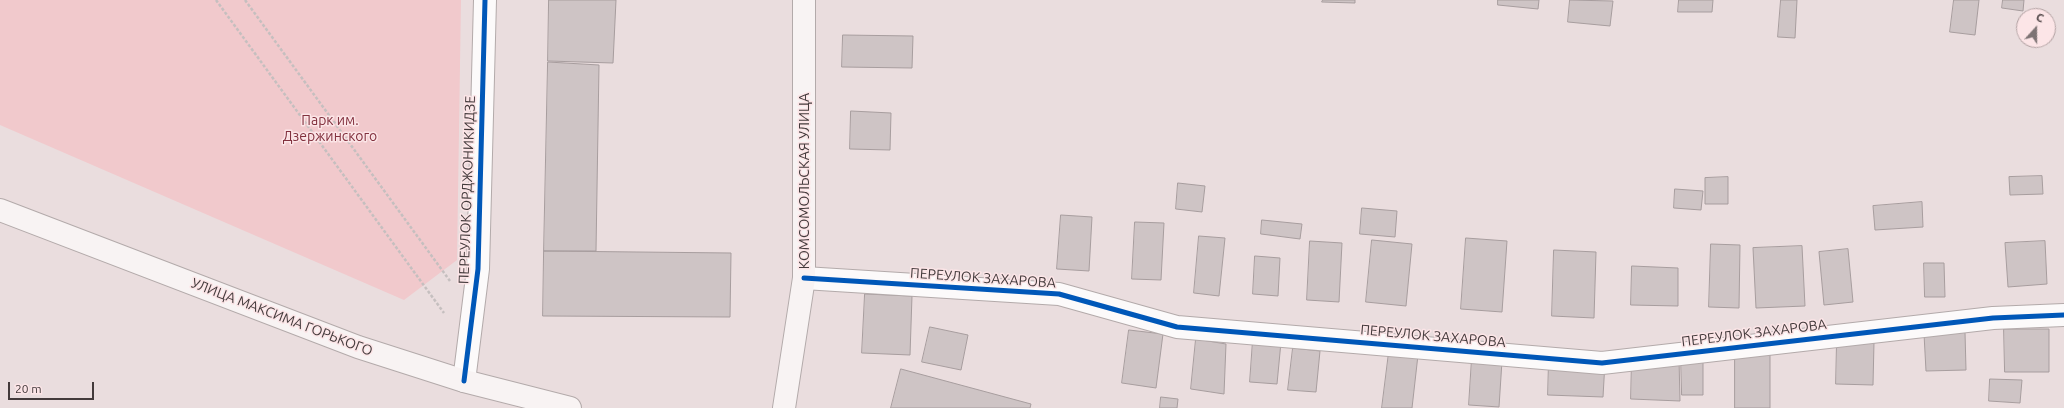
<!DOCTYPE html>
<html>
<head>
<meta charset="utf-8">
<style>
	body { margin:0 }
	#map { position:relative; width:2064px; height:408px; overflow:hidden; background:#eaddde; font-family:Ubuntu,sans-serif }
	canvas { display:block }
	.north { position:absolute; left:2016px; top:8px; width:40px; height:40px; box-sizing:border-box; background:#fce5e7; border:1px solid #b2a1a2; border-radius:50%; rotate:21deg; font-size:11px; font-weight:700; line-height:16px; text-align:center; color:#433a3b }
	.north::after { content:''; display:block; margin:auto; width:14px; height:18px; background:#7d7374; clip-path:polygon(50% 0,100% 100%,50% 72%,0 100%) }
	.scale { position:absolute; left:8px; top:382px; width:86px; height:18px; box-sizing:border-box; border:2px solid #433a3b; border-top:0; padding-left:5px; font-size:12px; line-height:14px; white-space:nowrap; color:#433a3b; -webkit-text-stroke:3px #fce5e7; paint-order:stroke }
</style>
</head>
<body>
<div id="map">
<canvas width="2064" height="408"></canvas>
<div class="north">С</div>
<div class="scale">20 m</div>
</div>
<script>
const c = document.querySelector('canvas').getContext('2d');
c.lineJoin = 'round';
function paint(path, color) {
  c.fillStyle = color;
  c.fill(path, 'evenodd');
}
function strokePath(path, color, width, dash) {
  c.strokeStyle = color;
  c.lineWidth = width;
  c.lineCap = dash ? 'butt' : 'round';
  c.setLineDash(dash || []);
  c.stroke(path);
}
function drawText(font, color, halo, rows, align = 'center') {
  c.font = font + ' Ubuntu,sans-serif';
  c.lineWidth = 3;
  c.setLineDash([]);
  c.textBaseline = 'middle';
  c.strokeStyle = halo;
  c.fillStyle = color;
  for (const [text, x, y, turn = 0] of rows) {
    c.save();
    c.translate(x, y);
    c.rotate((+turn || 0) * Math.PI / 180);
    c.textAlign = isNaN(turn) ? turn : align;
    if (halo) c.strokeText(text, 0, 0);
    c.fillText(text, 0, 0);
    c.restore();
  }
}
paint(new Path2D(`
	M0 0H461L457 260 404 300 0 125Z`), '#f1c9cc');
const building = new Path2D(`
	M549 0H616L613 63 548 61Z
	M1323 0H1355V3L1322 2Z
	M1498 0H1539L1538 9 1498 5Z
	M1570 0 1613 1 1610 26 1568 22Z
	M1679 0H1713L1712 12H1678Z
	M1781 0H1797L1795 38 1778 37Z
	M1954 0H1979L1975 35 1950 32Z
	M2003 0H2024L2023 11 2002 8Z
	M843 35 913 36 912 68 842 67Z
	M548 62 599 65 596 251H544Z
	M851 111 891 113 890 150 850 149Z
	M2042 176 2043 194 2010 195 2009 177Z
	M1728 177V204H1705V178Z
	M1178 183 1205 186 1202 212 1176 209Z
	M1675 189 1703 191 1701 210 1674 208Z
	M1922 202 1923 227 1875 230 1873 206Z
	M1362 208 1397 211 1395 237 1360 234Z
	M1061 215 1092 217 1089 271 1057 269Z
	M1262 220 1302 224 1300 239 1261 234Z
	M1135 222 1164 223 1161 280 1132 279Z
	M1199 236 1225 238 1219 296 1194 293Z
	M1466 238 1507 241 1502 312 1461 309Z
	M1372 240 1412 244 1406 306 1366 302Z
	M1310 241 1342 243 1339 302 1307 300Z
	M2045 241 2047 284 2008 287 2005 243Z
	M1711 244 1740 245 1739 308 1709 307Z
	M1802 246 1805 306 1756 308 1753 248Z
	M1848 249 1853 302 1824 305 1819 252Z
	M1554 250 1596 252 1594 318 1552 316Z
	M544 251 731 253 730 317 543 316Z
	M1255 256 1280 258 1278 296 1253 294Z
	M1924 263H1944L1945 297H1925Z
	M1632 266 1678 268V306L1631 305Z
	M865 294 912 296 910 355 862 353Z
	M930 327 968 335 961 370 922 362Z
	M2004 329H2049V372H2005Z
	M1129 330 1163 334 1156 388 1122 383Z
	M1965 332 1966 370 1926 371 1924 334Z
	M1196 339 1226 344 1224 394 1191 389Z
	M1253 340 1281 342 1277 384 1250 382Z
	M1837 341 1874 342 1873 385 1836 384Z
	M1293 348 1320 351 1316 392 1288 390Z
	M1389 352 1418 355 1412 408H1382Z
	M1735 353 1770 354V408H1735Z
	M1681 356H1703V395H1682Z
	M1472 358 1502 361 1499 407 1469 405Z
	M1632 358 1679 359 1680 401 1631 399Z
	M1549 360 1605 362 1603 397 1548 395Z
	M901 369 1031 404 1030 408H891Z
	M1990 379 2022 380 2020 403 1989 401Z
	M1161 397 1178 399 1177 408H1160Z`);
paint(building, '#cec4c5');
strokePath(building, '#a79d9e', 1);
const minor = new Path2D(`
	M804 278 1059 294 1177 327 1602 363 1993 318 2064 315
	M464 381 478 269 485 0`);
const secondary = new Path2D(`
	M0 210 358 347 464 381 570 408
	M784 408 804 278V0`);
strokePath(minor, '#b3aaaa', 24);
strokePath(secondary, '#b3aaaa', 24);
strokePath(new Path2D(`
	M216 0 444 313
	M245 0 450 281`), '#c5bfbf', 2.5, [3, 2]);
strokePath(minor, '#fcfafa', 22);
strokePath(secondary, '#f8f3f3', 22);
strokePath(new Path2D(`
	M804 278 1059 294 1177 327 1602 363 1993 318 2064 315
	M464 381 478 269 485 0`), '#0057b8', 5);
drawText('14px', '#82313e', '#fce5e7', [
	["Парк им.",330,120],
	["Дзержинского",330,136]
]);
drawText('14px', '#433a3b', '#fce5e7', [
	["КОМСОМОЛЬСКАЯ УЛИЦА",804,181,-90],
	["ПЕРЕУЛОК ОРДЖОНИКИДЗЕ",467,190,-88],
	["ПЕРЕУЛОК ЗАХАРОВА",983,278,4],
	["УЛИЦА МАКСИМА ГОРЬКОГО",282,317,21],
	["ПЕРЕУЛОК ЗАХАРОВА",1754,333,-7],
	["ПЕРЕУЛОК ЗАХАРОВА",1433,336,5]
]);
</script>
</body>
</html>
